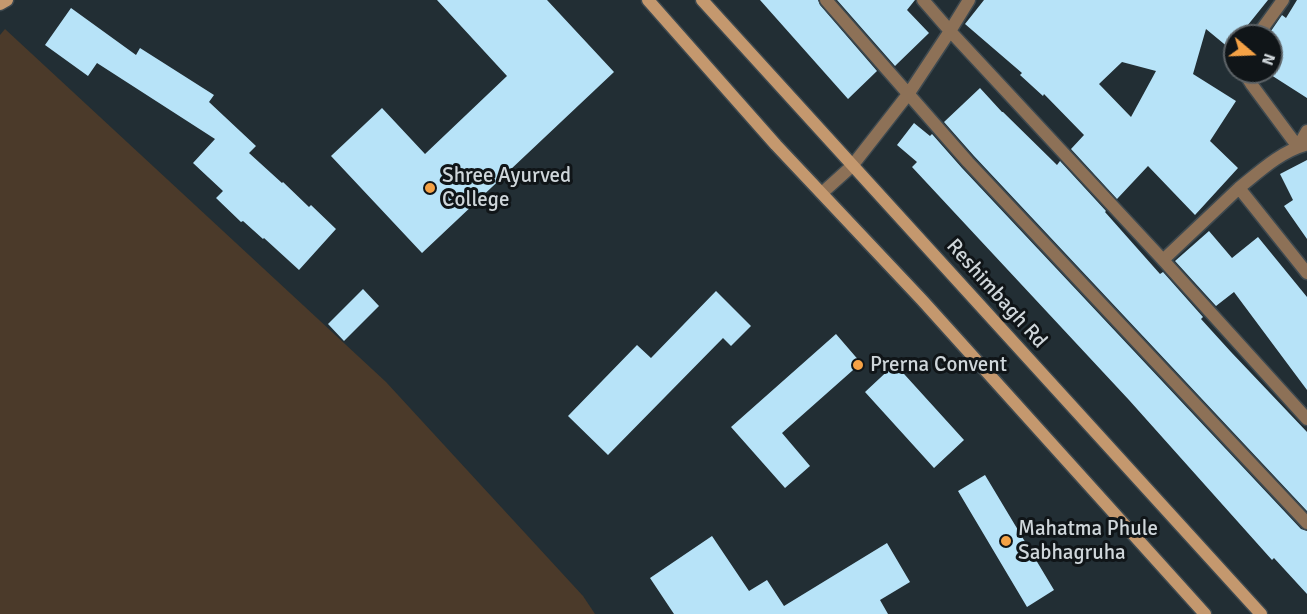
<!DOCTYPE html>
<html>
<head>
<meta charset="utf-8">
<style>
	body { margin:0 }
	#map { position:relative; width:1307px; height:614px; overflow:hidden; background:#222e34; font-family:Signika,sans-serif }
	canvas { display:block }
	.north { position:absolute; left:1223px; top:24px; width:60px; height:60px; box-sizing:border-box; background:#101518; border:2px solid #5c6266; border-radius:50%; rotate:109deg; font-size:16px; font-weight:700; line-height:24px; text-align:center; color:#cfd6da }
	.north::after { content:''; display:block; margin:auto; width:21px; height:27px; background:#f5a246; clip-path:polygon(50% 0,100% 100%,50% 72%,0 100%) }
</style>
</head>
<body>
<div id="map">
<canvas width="1307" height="614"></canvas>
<div class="north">N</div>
</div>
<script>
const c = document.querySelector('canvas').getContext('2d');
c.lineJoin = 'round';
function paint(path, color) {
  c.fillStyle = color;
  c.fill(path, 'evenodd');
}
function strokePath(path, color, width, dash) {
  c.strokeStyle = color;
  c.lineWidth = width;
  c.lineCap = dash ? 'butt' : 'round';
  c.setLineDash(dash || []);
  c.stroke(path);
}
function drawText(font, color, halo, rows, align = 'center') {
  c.font = font + ' Signika,sans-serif';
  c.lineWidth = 6;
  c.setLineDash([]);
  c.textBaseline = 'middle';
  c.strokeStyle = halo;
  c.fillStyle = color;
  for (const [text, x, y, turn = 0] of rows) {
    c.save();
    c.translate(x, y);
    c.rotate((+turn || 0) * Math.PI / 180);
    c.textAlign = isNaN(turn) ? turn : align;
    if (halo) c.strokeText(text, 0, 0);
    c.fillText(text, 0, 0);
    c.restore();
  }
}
paint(new Path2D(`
	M5 29 386 382 583 596 595 614H0V35Z`), '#4b3a2a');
paint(new Path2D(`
	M437 0H547L614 72 422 253 331 156 382 108 425 154 507 76Z
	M760 0H818L820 5 877 71 848 99Z
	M837 0H915L907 10 929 33 895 66Z
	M984 0H1268L1239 36H1235V41L1229 48 1206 29 1193 74 1236 101 1210 141 1238 168 1195 215 1148 166 1117 199 1071 149 1084 135 1044 94 1043 96 1020 75 1022 73 965 24ZM1122 62 1156 71 1131 117 1099 84Z
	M1297 0H1307V98L1271 75V31L1282 15 1286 18Z
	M71 8 136 55 140 48 214 95 209 102 256 146 249 153 282 183 283 182 309 207 311 205 336 229 299 270 264 238 263 239 243 221 241 222 216 198 223 191 193 163 215 139 97 63 88 76 45 45Z
	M980 88 1002 112H1003L1057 165 1060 161 1106 211 1105 212 1160 274 1163 272 1203 317 1201 319 1231 352 1307 432V511L974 156 944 122Z
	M914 123 930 136 932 134 962 168 1301 529 1307 531V594L1274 558 1272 560 1129 400 912 167 917 162 897 145Z
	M1307 160V239L1284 206 1293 200 1280 174Z
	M1209 231 1232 258 1258 237 1307 297V390L1234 292 1216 306 1175 261Z
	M363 289 379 306 344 341 328 324Z
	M716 291 751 326 731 346 723 338 608 455 568 416 637 345 651 358Z
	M836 334 861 363 782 433 810 466 785 488 731 427Z
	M895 364 964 440 934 468 865 392Z
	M985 475 1054 590 1027 607 958 491Z
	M712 536 749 591 767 580 784 606 887 543 910 582 880 600 888 614H674L650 578Z`), '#b7e3f8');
const street = new Path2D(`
	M826 0 968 162 1307 523
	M923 0 950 31 969 0
	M1257 36 1283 0
	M1244 72 1252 85 1298 147 1307 131
	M1239 188C1259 172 1280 152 1305 145
	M822 193 852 166 888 120 909 93 950 31 1163 260 1307 419
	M1163 260 1239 188 1307 273`);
const secondary = new Path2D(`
	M648 0 776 145 922 300 1205 614
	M702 0 1261 614
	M0 4 7 0`);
strokePath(street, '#3e494f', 15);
strokePath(secondary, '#3e494f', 15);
strokePath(street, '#8d7157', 12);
strokePath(secondary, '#c4986e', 12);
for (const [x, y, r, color] of [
	[430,188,6,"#f5a246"],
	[858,365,6,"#f5a246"],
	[1006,541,6,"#f5a246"]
]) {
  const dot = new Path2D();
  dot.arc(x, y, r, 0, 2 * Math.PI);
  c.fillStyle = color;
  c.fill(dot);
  strokePath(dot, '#101518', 2);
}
drawText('21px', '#cfd6da', '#101518', [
	["Shree Ayurved",442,176],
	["College",442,200],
	["Prerna Convent",870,365],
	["Mahatma Phule",1018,529],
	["Sabhagruha",1018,553]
], 'left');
drawText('21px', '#cfd6da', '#101518', [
	["Reshimbagh Rd",996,294,48]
]);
</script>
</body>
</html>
